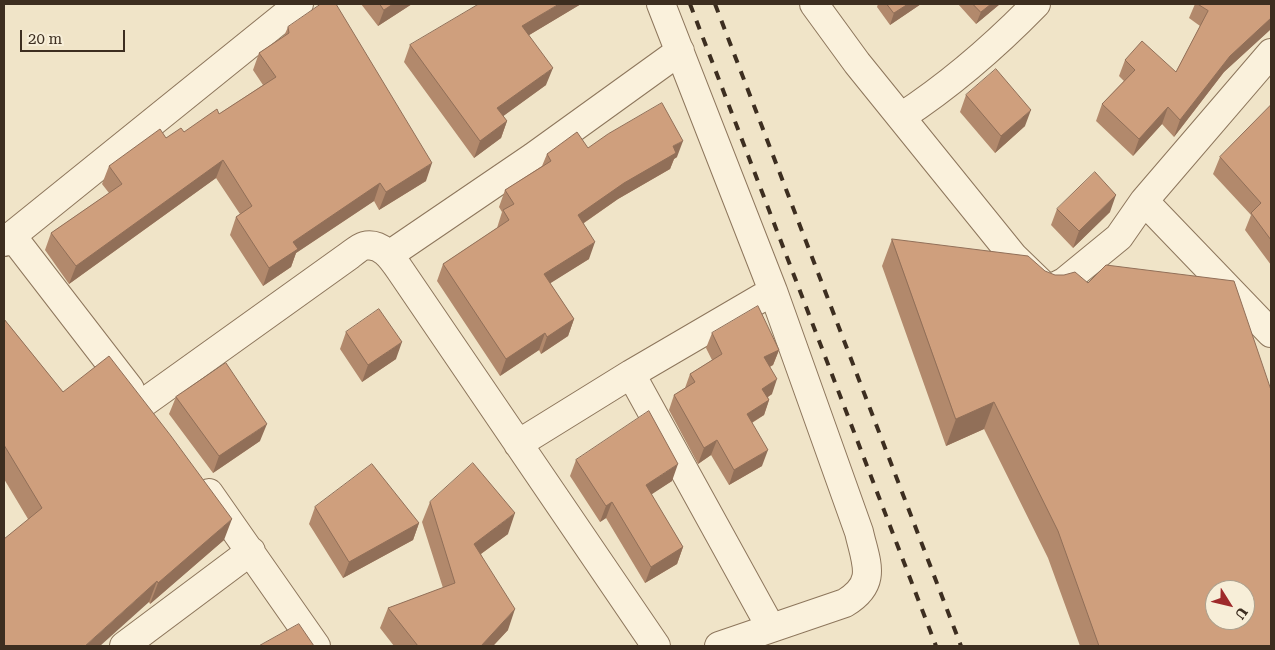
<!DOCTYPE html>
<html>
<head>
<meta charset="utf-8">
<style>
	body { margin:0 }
	#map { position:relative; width:1275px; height:650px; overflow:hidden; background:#f0e4c8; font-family:"Roboto Serif",serif }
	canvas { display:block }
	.frame { position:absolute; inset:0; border:5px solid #3d2e20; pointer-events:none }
	.north { position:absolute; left:1205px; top:580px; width:50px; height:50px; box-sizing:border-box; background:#f7eed8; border:1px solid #ada18e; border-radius:50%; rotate:126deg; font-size:14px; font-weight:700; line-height:20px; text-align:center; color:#3d2e20 }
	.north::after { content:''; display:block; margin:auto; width:18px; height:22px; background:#9e2a2b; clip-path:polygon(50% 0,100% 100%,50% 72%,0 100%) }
	.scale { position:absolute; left:20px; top:30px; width:105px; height:22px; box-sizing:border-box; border:2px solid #3d2e20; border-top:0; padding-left:6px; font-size:15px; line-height:18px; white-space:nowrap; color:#3d2e20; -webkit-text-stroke:4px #f7eed8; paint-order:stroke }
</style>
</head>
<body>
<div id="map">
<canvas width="1275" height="650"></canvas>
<div class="frame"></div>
<div class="north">U</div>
<div class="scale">20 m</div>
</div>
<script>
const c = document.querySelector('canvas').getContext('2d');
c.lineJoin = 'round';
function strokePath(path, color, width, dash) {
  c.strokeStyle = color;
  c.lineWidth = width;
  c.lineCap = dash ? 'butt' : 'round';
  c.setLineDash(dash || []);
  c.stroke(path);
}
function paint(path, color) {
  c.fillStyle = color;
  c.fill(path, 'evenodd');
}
const street = new Path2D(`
	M661 4 773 291 859 532C866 563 878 583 845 603L719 646
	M814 4 857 63 1013 256 1045 287H1054L1064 282 1119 237 1144 201 1271 333
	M901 117C950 85 995 46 1036 4
	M1144 201 1271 53
	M12 236 130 389
	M4 242 299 4
	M389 255 533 157 680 51
	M631 374 771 628
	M142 404 350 255C354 252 360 247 364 246 381 242 392 258 400 270L656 646
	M518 444 631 374 773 291
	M209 493 316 646
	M124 646 251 551`);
strokePath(street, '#8d765c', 30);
strokePath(street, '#faf1dc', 28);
strokePath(new Path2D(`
	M690 4 936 646
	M715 4 961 646`), '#3d2e20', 4, [9, 9]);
paint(new Path2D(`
	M361 4H412L378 26Z
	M581 4 529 35 546 85 503 116 507 121 501 138 474 158 404 62 410 45Z
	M878 4H921L890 25 877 7Z
	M958 4H1000L976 24Z
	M1195 4H1271V29L1224 72 1174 137 1162 124 1133 156 1096 121 1102 104 1124 81 1119 76 1125 60 1176 72 1200 26 1189 18Z
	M288 27 426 181 379 210 374 201 296 253 291 267 263 286 230 235 236 217 240 214 216 178 69 284 45 250 51 233 109 193 102 184 109 166 166 138 184 132 219 114 263 85 253 70 259 53 284 36Z
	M966 95 1025 126 995 153 960 112Z
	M1271 105V265L1245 230 1251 215 1213 174 1220 157Z
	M588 148 677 157 674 159 670 169 618 199 584 223 589 259 550 283 574 319 568 336 541 354 539 350 500 376 437 281 443 264 497 228 502 212 499 207 505 190 542 166 547 154Z
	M1057 209 1110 212 1073 248 1051 225Z
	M892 239 1271 646H1080L1048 558 984 429 946 446 882 266Z
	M4 319 63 392 224 540 150 604 149 602 28 519 4 479Z
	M346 332 396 359 362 382 340 349Z
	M712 333 779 350 773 365 770 367 772 394 768 397 769 400 764 415 752 423 762 466 729 485 711 455 698 464 669 410 674 395 685 388 690 374 712 360 706 348Z
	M176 397 260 441 213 473 169 414Z
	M576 460 672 481 651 494 683 547 677 564 645 583 606 518 600 522 570 476Z
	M430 502 508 534 481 554 508 630 493 646H394L380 628 388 608 443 588 422 522Z
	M315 507 419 523 413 540 343 578 309 524Z`), '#b2896c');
paint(new Path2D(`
	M393 4H412L378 26 384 10Z
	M559 4H581L516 43 522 26Z
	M908 4H921L890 25 894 13Z
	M991 4H1000L976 24 981 12Z
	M1271 18V29L1224 72 1174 137 1180 120 1230 56Z
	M553 68 546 85 491 125 497 108Z
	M1168 107 1162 124 1133 156 1139 139Z
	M1031 110 1025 126 995 153 1001 136Z
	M507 121 501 138 474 158 480 141Z
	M683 141 677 157 674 159 670 169 618 199 572 231 578 215 673 146Z
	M223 160 216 178 69 284 76 266Z
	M432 163 426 181 379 210 386 192Z
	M380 183 374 201 296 253 291 267 263 286 269 268 293 242Z
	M1116 195 1110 212 1073 248 1079 231Z
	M595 242 589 259 538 291 544 274Z
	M574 319 568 336 541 354 547 337Z
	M545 333 539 350 500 376 506 359Z
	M402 342 396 359 362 382 368 365Z
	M779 350 773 365 758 372 764 357Z
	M777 379 772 394 757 404 762 389Z
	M769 400 764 415 741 429 747 414Z
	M994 402 984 429 946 446 956 419Z
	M267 424 260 441 213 473 219 456Z
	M717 440 711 455 698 464 704 448Z
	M768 450 762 466 729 485 734 470Z
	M678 464 672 481 640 502 646 485Z
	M612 502 606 518 600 522 606 506Z
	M515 513 508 534 467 564 474 544Z
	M232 519 224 540 150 604 158 583Z
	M419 523 413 540 343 578 349 562Z
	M683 547 677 564 645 583 651 567Z
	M157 581 149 602 100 646H85Z
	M515 609 508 630 493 646H481Z`), '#916f58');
const building = new Path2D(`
	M321 4H336L432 163 386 192 380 183 293 242 298 249 269 268 236 217 252 206 223 160 76 266 51 233 122 184 109 166 160 129 166 138 181 128 184 132 217 109 219 114 276 77 259 53 289 33 288 27Z
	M380 4H393L384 10Z
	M479 4H559L522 26 553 68 497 108 507 121 480 141 410 45Z
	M887 4H908L894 13Z
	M973 4H991L981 12Z
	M1198 4H1271V18L1230 56 1180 120 1168 107 1139 139 1102 104 1135 70 1125 60 1142 41 1176 72 1208 11Z
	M996 69 1031 110 1001 136 966 95Z
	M662 103 683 141 673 146 676 153 624 183 578 215 595 242 544 274 574 319 547 337 545 333 506 359 443 264 509 220 503 210 514 204 505 190 551 161 547 154 577 132 588 148 608 134Z
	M1271 105V240L1251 213 1261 203 1220 157Z
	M1095 172 1116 195 1079 231 1057 209Z
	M892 239 1028 256 1045 271 1055 275H1064L1075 272 1088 283 1106 265 1234 281 1271 390V646H1099L1058 531 994 402 956 419ZM1215 590H1245V620H1215Z
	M758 306 779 350 764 357 777 379 762 389 769 400 747 414 768 450 734 470 717 440 704 448 674 395 695 382 690 374 722 354 712 333Z
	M379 309 402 342 368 365 346 332Z
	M4 319 63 392 109 356 171 436 232 519 158 583 157 581 85 646H4V539L42 508 4 445Z
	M226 363 267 424 219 456 176 397Z
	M649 411 678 464 646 485 683 547 651 567 612 502 606 506 576 460Z
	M473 463 515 513 474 544 515 609 481 646H418L388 608 455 583 430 502Z
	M372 464 419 523 349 562 315 507Z
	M299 624 314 646H259Z`);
paint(building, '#cf9f7d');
strokePath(building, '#916f58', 1);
</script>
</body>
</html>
